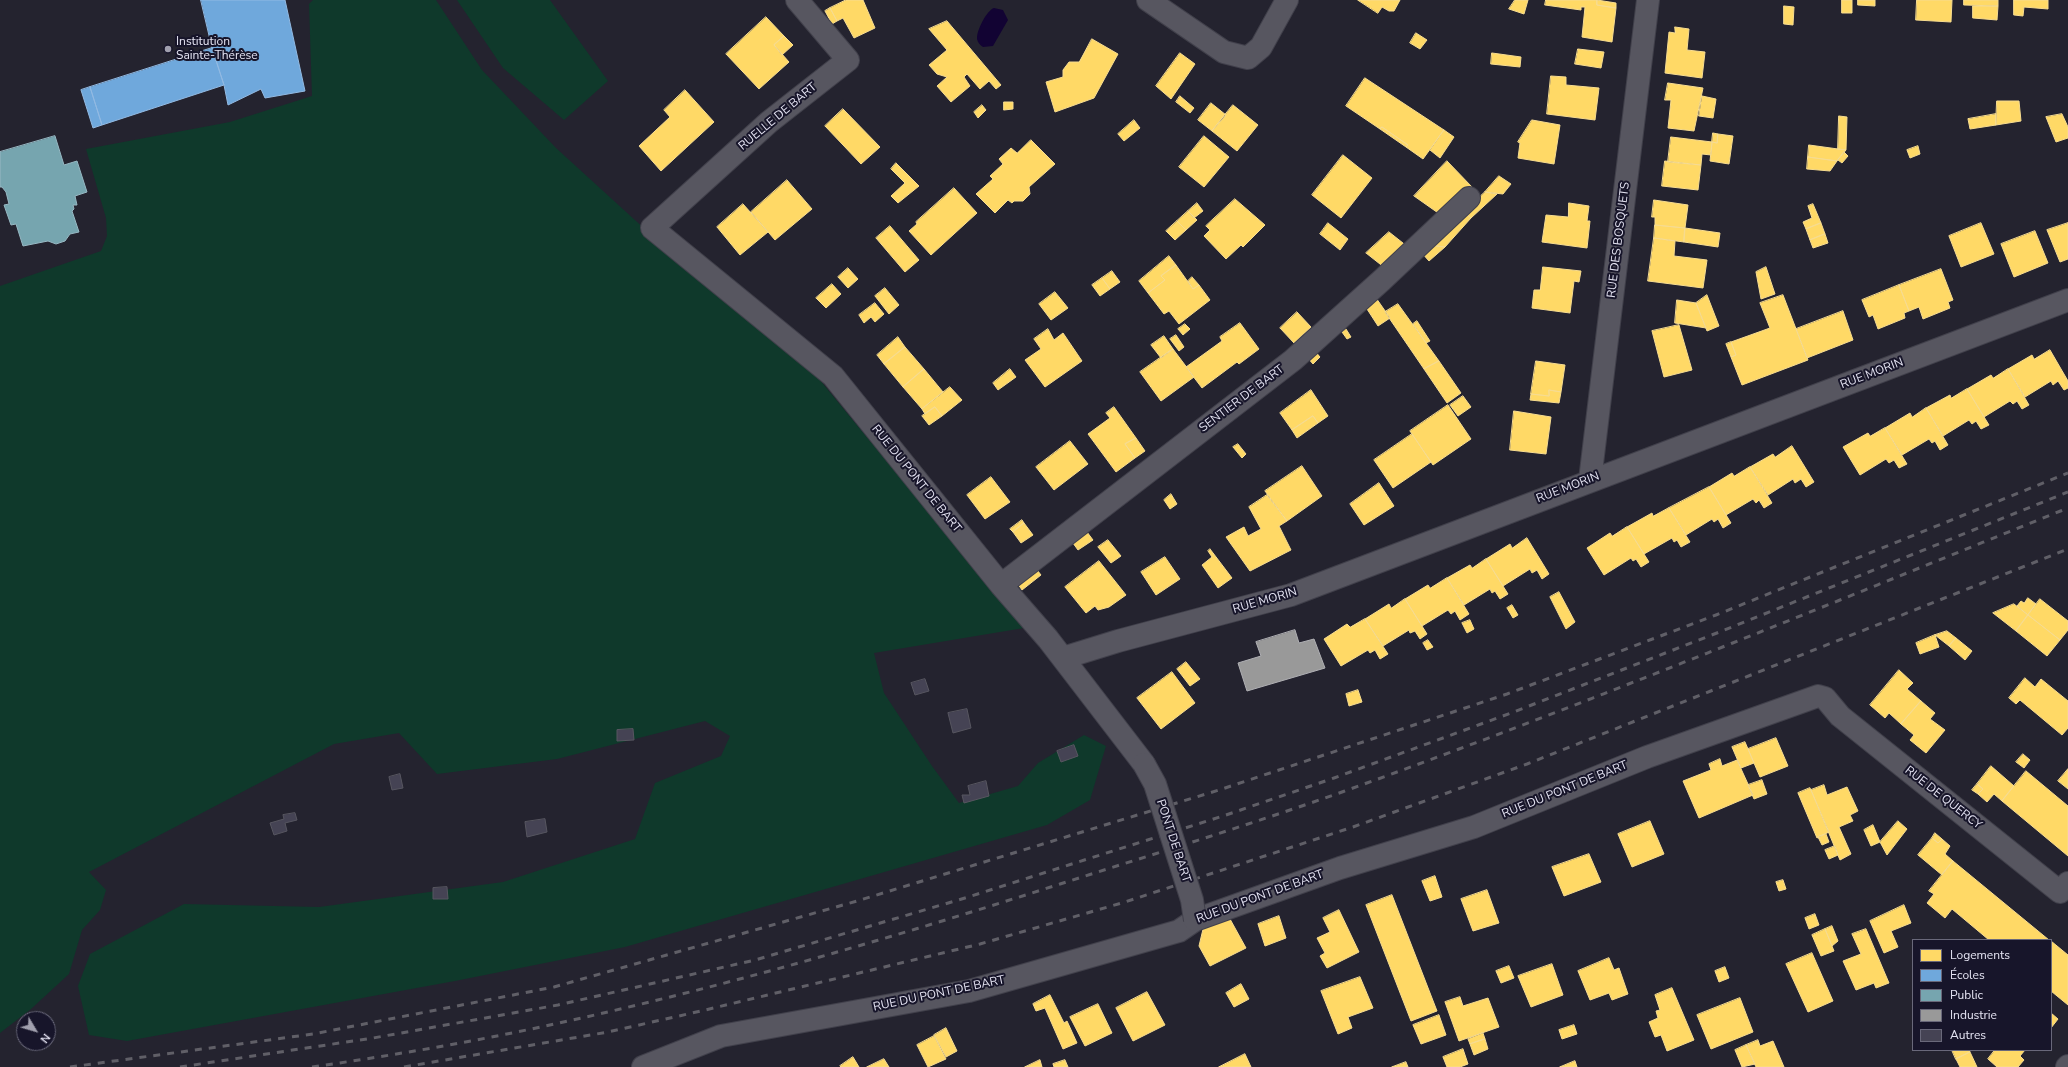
<!DOCTYPE html>
<html>
<head>
<meta charset="utf-8">
<style>
	body { margin:0 }
	#map { position:relative; width:2068px; height:1067px; overflow:hidden; background:#24232f; font-family:"Nunito Sans",sans-serif }
	canvas { display:block }
	.legend { position:absolute; left:1912px; top:939px; width:140px; height:112px; box-sizing:border-box; background:#17152a; border:1px solid #69687a; margin:0; padding:5px 7px; list-style:none; font-size:12px; color:#e5e4f3 }
	.legend li { display:flex; align-items:center; gap:8px; height:20px }
	.legend b { width:20px; border:1px solid #69687a }
	.north { position:absolute; left:16px; top:1011px; width:40px; height:40px; box-sizing:border-box; background:#17152a; border:1px solid #69687a; border-radius:50%; rotate:128deg; font-size:11px; font-weight:700; line-height:16px; text-align:center; color:#e5e4f3 }
	.north::after { content:''; display:block; margin:auto; width:14px; height:18px; background:#a1a0ae; clip-path:polygon(50% 0,100% 100%,50% 72%,0 100%) }
</style>
</head>
<body>
<div id="map">
<canvas width="2068" height="1067"></canvas>
<ul class="legend">
<li><b style="height:11px;background:#ffd966"></b>Logements</li>
<li><b style="height:11px;background:#6fa8dc"></b>Écoles</li>
<li><b style="height:11px;background:#76a5af"></b>Public</li>
<li><b style="height:11px;background:#999"></b>Industrie</li>
<li><b style="height:11px;background:#454354"></b>Autres</li>
</ul>
<div class="north">N</div>
</div>
<script>
const c = document.querySelector('canvas').getContext('2d');
c.lineJoin = 'round';
function paint(path, color) {
  c.fillStyle = color;
  c.fill(path, 'evenodd');
}
function strokePath(path, color, width, dash) {
  c.strokeStyle = color;
  c.lineWidth = width;
  c.lineCap = dash ? 'butt' : 'round';
  c.setLineDash(dash || []);
  c.stroke(path);
}
function drawText(font, color, halo, rows, align = 'center') {
  c.font = font + ' "Nunito Sans",sans-serif';
  c.lineWidth = 4;
  c.setLineDash([]);
  c.textBaseline = 'middle';
  c.strokeStyle = halo;
  c.fillStyle = color;
  for (const [text, x, y, turn = 0] of rows) {
    c.save();
    c.translate(x, y);
    c.rotate((+turn || 0) * Math.PI / 180);
    c.textAlign = isNaN(turn) ? turn : align;
    if (halo) c.strokeText(text, 0, 0);
    c.fillText(text, 0, 0);
    c.restore();
  }
}
paint(new Path2D(`
	M313 0H436L482 70 556 148 716 294 805 362 1024 628 874 653 884 693 932 766 959 803 1018 786 1038 763 1084 735 1106 746 1090 800 1047 825 625 947 455 981 127 1041 89 1035 78 986 90 954 184 904 319 907 503 882 635 839 655 783 721 756 730 736 705 721 557 759 437 774 399 733 334 744 89 872 106 890 100 910 82 930 69 974 31 1009 0 1033V286L101 251 107 236 106 218 86 149 230 122 312 96 309 4Z
	M457 0H550L608 81 564 120 503 68Z`), '#0f392b');
paint(new Path2D(`
	M994 8 1003 10 1008 20 993 46 983 47C980 45 978 43 977 39 976 31 987 10 994 8Z`), '#120333');
const homes = new Path2D(`
	M846 0H863L875 28 854 38 843 18 837 21 830 8Z
	M1358 0H1400L1394 11H1389L1382 7 1378 13Z
	M1515 0H1528L1524 14 1509 9Z
	M1546 0H1597V5L1616 8 1612 42 1582 37 1585 7H1581V10L1545 5Z
	M1597 0 1616 3V8L1597 5Z
	M1842 0H1852V13H1842Z
	M1858 0H1875V6L1858 5Z
	M1917 0H1952L1951 22 1916 20Z
	M1964 0H1998V6L1964 5Z
	M2014 0H2048V9L2024 7 2023 16 2014 15Z
	M1784 6 1794 7 1793 25 1784 24Z
	M1973 6H1998L1997 20 1973 18Z
	M830 8 837 21 832 24 825 11Z
	M766 17 784 36 774 45 789 62 759 89 726 54Z
	M947 21 1001 85 996 89 989 81 980 89 967 74 964 77 970 86 951 102 937 86 947 77 937 74 929 65 947 50 929 29Z
	M1675 27 1689 29 1687 50 1705 52 1702 78 1665 73 1669 32 1675 33Z
	M1416 33 1427 40 1420 49 1410 43Z
	M784 36 793 45 782 55 774 45Z
	M1092 39 1118 54 1094 98 1055 112 1046 82 1063 77V70L1069 62H1079Z
	M1578 49 1604 52 1601 68 1575 64Z
	M1180 53 1195 64 1171 99 1156 86Z
	M1492 53 1521 57 1520 67 1491 64Z
	M1551 76 1566 77V85L1599 88 1595 120 1547 114Z
	M1365 78 1444 130 1423 159 1406 147 1408 145 1382 127 1380 129 1346 106Z
	M1668 83 1703 88 1694 131 1668 128 1671 100H1665Z
	M685 90 714 122 661 171 639 146 670 117 664 110Z
	M1180 96 1194 108 1190 113 1176 102Z
	M1702 96 1716 99 1713 118 1699 116Z
	M1997 101H2019L2021 121 1996 125Z
	M1004 102H1013V109L1004 110Z
	M1211 103 1226 115 1212 131 1198 120Z
	M982 105 986 110 978 118 974 112Z
	M1233 105 1258 125 1237 151 1212 131Z
	M843 109 880 147 861 164 825 126Z
	M1996 114V125L1970 129 1968 119Z
	M2062 114 2068 127V138L2056 142 2046 117Z
	M1839 116 1847 117 1846 150 1838 149Z
	M1134 120 1140 128 1124 141 1118 134Z
	M1532 120 1560 125 1554 164 1518 158 1520 143 1518 142Z
	M1382 127 1408 145 1406 147 1380 129Z
	M1444 130 1454 137 1440 158 1430 150Z
	M1713 133 1718 134 1717 143 1712 142Z
	M1718 134 1733 136 1729 164 1710 161 1712 142 1717 143Z
	M1204 136 1229 157 1204 187 1179 167Z
	M1671 137 1712 142 1711 155 1702 154 1701 165 1668 162Z
	M1031 140 1055 164 1029 187 1030 194 1023 201H1014L1012 203 1008 200 995 213 976 194 993 179 990 176 1003 164 999 159 1011 148 1017 153Z
	M1809 145 1838 149 1846 150 1837 161 1808 157Z
	M1918 146 1920 154 1910 158 1907 150Z
	M1844 152 1848 156 1842 163 1838 160Z
	M1343 155 1372 178 1341 218 1312 195Z
	M1808 157 1837 161 1830 171 1807 169Z
	M1447 161 1472 187 1441 215 1414 196Z
	M1665 161 1701 165 1698 190 1662 186Z
	M896 163 919 186 898 203 891 196 905 183 891 169Z
	M1499 176 1511 184 1503 194 1485 192Z
	M787 180 812 209 775 240 751 212Z
	M954 188 977 213 931 255 909 231 917 224 916 222Z
	M1485 192 1497 194 1471 218 1464 212Z
	M1235 199 1265 225 1243 247 1241 245 1226 259 1204 236 1210 230 1206 226Z
	M1654 200 1688 205 1685 228 1655 225V217H1652Z
	M1197 203 1203 211 1194 218 1188 211Z
	M1569 203 1589 206 1587 221H1590L1587 248 1542 242 1546 215 1568 217Z
	M743 204 768 232 740 255 717 227Z
	M1813 204 1821 223 1806 229 1803 222 1812 218 1808 206Z
	M1188 211 1197 220 1186 230 1177 221Z
	M1464 212 1471 218 1445 247 1429 245Z
	M1177 221 1186 230 1175 240 1166 231Z
	M1328 223 1348 239 1340 250 1320 234Z
	M1821 223 1825 234 1810 240 1806 229Z
	M1981 223 1994 254 1961 267 1949 236Z
	M2068 223V259L2060 262 2047 230Z
	M1655 225 1685 228 1684 242 1654 238Z
	M890 226 919 260 905 272 876 238Z
	M1685 228 1720 233 1718 247 1684 242Z
	M2035 231 2048 263 2014 277 2001 244Z
	M1389 232 1408 247 1385 268 1366 253Z
	M1825 234 1828 243 1813 248 1810 240Z
	M1654 238 1675 241 1674 256 1707 260 1703 288 1648 281Z
	M1429 245 1445 247 1429 261 1421 252Z
	M1169 256 1176 265 1161 276 1165 280 1148 293 1139 281Z
	M1176 265 1193 289 1199 285 1210 300 1179 324 1169 311 1164 314 1148 293 1165 280 1161 276Z
	M1543 267 1581 271 1579 282 1574 281 1570 313 1532 308 1534 290H1540Z
	M1766 267 1775 294 1761 299 1756 272Z
	M848 268 858 279 848 288 838 277Z
	M1941 269 1953 300 1948 302 1950 308 1923 319 1919 307 1909 311 1899 285Z
	M1112 271 1120 282 1110 289 1102 278Z
	M1192 277 1199 285 1193 289 1188 281Z
	M1102 278 1110 289 1100 296 1092 285Z
	M832 284 841 294 826 308 816 298Z
	M1899 285 1909 311 1904 313 1905 318 1878 329 1873 315 1869 317 1862 300Z
	M885 288 899 305 889 314 875 296Z
	M1055 292 1068 308 1051 320 1039 304Z
	M1374 295 1390 318 1378 326 1367 309 1370 306 1368 302Z
	M1707 295 1719 326 1707 331 1696 303Z
	M1783 295 1808 360 1742 385 1731 357 1736 355 1731 342 1770 328 1760 303Z
	M1677 300 1696 303 1706 328 1675 323Z
	M875 303 884 314 875 322 871 317 864 323 859 315Z
	M1398 304 1439 361 1424 369 1385 312Z
	M1843 311 1853 340 1807 358 1796 329Z
	M1297 312 1311 327 1294 343 1280 328Z
	M1417 321 1430 341 1426 343 1413 324Z
	M1240 323 1259 349 1239 364 1237 362 1202 388 1186 367 1222 341 1220 337Z
	M1185 324 1190 329 1183 335 1178 329Z
	M1679 325 1692 370 1664 377 1652 331Z
	M1048 329 1054 340 1063 333 1082 361 1045 387 1025 360 1041 349 1034 339Z
	M1346 329 1351 337 1347 339 1342 332Z
	M1176 335 1184 347 1179 351 1170 339Z
	M1164 336 1173 349 1161 358 1151 345Z
	M898 337 905 347 884 364 877 355Z
	M1731 342 1736 355 1731 357 1726 344Z
	M905 347 924 369 903 387 884 364Z
	M1173 349 1194 377 1161 401 1140 372Z
	M1314 350 1320 357 1313 364 1307 357Z
	M2050 350 2068 381V388L2064 390 2058 381 2053 385 2051 381 2025 397 2008 369 2032 355 2034 359Z
	M1439 361 1461 393 1447 403 1424 369Z
	M1536 361 1565 365 1561 392 1549 390V396L1531 394Z
	M924 369 943 392 922 409 903 387Z
	M1010 369 1016 377 998 390 993 383Z
	M2008 369 2029 405 2022 409 2017 401 2013 404 2010 401 1984 417 1967 389 1991 375 1993 378Z
	M950 387 962 400 942 416 935 407 925 414 922 409Z
	M1967 389 1989 425 1981 429 1976 421 1972 424 1969 420 1943 436 1926 408 1950 395 1951 398Z
	M1311 390 1328 416 1318 423 1313 416 1292 430 1280 413Z
	M1549 390 1561 392 1559 403 1530 400 1531 394 1549 396Z
	M1463 396 1471 407 1458 416 1450 405Z
	M1448 405 1471 439 1433 465 1410 431Z
	M935 407 942 416 929 425 922 416Z
	M1114 407 1136 438 1125 444 1135 458 1116 472 1088 434 1110 418 1106 413Z
	M1926 408 1948 445 1940 450 1935 441 1932 443 1929 439 1902 455 1885 428 1910 413 1912 417Z
	M1514 411 1551 417 1546 454 1510 450Z
	M1313 416 1318 423 1297 438 1292 430Z
	M1885 428 1907 464 1899 468 1894 460 1889 463 1886 459 1860 475 1843 447 1868 433 1870 436Z
	M1412 434 1431 462 1393 488 1374 460Z
	M1136 438 1145 451 1135 458 1125 444Z
	M1070 441 1088 464 1054 490 1036 467Z
	M1238 444 1246 454 1242 458 1233 447Z
	M1792 446 1814 482 1806 487 1801 479 1795 483 1793 479 1768 495 1750 467 1773 454 1775 457Z
	M1302 466 1322 496 1287 521 1265 491Z
	M1750 467 1772 503 1764 508 1759 500 1756 503 1753 499 1726 515 1709 487 1732 473 1734 476Z
	M991 477 1010 502 985 519 967 495Z
	M1379 483 1394 506 1364 525 1350 504Z
	M1709 487 1731 523 1723 528 1718 519 1714 522 1712 519 1686 535 1669 508Z
	M1171 494 1177 504 1170 509 1164 500Z
	M1267 495 1287 521 1279 526 1291 550 1250 571 1226 537 1244 527 1248 536 1261 529 1249 507Z
	M1669 508 1690 542 1681 547 1677 540 1674 542 1672 538 1644 554 1627 527 1652 513 1653 516Z
	M1022 520 1024 523 1013 532 1010 529Z
	M1024 523 1033 535 1021 543 1013 532Z
	M1627 527 1649 562 1641 567 1636 559 1633 561 1631 558 1604 575 1587 548 1610 533 1612 536Z
	M1084 528 1093 540 1078 550 1070 539Z
	M1527 538 1549 574 1542 579 1537 570 1532 573 1530 569 1503 586 1486 559 1510 544 1512 548Z
	M1108 540 1121 556 1111 563 1098 547Z
	M1210 549 1232 578 1218 588 1202 565 1212 557 1208 551Z
	M1165 557 1180 579 1156 595 1141 572Z
	M1486 559 1508 594 1500 599 1495 591 1492 593 1490 589 1464 605 1447 578 1470 565 1472 568Z
	M1099 561 1126 595 1109 607 1098 610 1095 606 1086 613 1065 587Z
	M1034 566 1041 575 1022 590 1015 580Z
	M1447 578 1469 614 1460 620 1455 611 1451 614 1448 610 1422 626 1405 599 1428 585 1430 588Z
	M1559 592 1575 622 1566 629 1550 597Z
	M2028 598 2036 604 2028 615 2017 606 2021 601 2024 603Z
	M1405 599 1427 634 1420 639 1415 631 1410 633 1409 630 1383 646 1365 619 1389 604 1391 608Z
	M2040 599 2068 621V630L2060 640 2028 615Z
	M2014 604 2028 615 2016 631 1993 613Z
	M1512 605 1518 615 1513 618 1507 608Z
	M2028 615 2060 640 2047 656 2016 631Z
	M1365 619 1388 654 1380 659 1375 650 1370 653 1368 650 1341 666 1324 639 1347 624 1350 627Z
	M1470 620 1474 629 1467 633 1462 623Z
	M1947 631 1956 638 1949 646 1935 635Z
	M1935 635 1939 647 1920 654 1916 643Z
	M1956 638 1972 651 1965 660 1949 646Z
	M1428 640 1433 647 1427 650 1423 643Z
	M1186 662 1200 679 1190 686 1177 669Z
	M1899 670 1913 683 1907 689 1921 701 1901 724 1889 713 1885 718 1870 705Z
	M1172 672 1195 703 1161 729 1137 698Z
	M2025 678 2035 687 2041 679 2068 701V728L2062 735 2020 700 2016 704 2009 698Z
	M1358 690 1362 702 1349 706 1346 694Z
	M1921 701 1935 713 1930 719 1945 730 1926 753 1910 740 1914 735 1901 724Z
	M1776 738 1788 766 1760 777 1748 749Z
	M1745 742 1754 763 1741 768 1732 747Z
	M2023 754 2030 760 2024 768 2016 762Z
	M1720 759 1722 766 1737 760 1753 795 1699 818 1683 781 1711 770 1709 764Z
	M1991 766 2014 786 2002 801 1994 794 1987 802 1978 794 1983 789 1977 784Z
	M2068 769V789L2058 781Z
	M2026 771 2068 806V856L2002 801Z
	M1762 780 1767 794 1754 799 1748 785Z
	M1977 784 1983 789 1978 794 1972 790Z
	M1824 785 1827 795 1847 787 1858 811 1850 815 1853 821 1839 827 1851 854 1840 860 1811 790Z
	M1810 788 1829 832 1817 838 1798 793Z
	M1650 821 1664 854 1632 867 1618 834Z
	M1898 821 1907 829 1887 855 1880 842Z
	M1873 825 1880 842 1871 846 1864 830Z
	M1935 833 1942 839 1938 843 1932 838Z
	M1826 834 1829 842 1822 845 1818 837Z
	M1932 838 1938 843 1942 839 1950 846 1945 854 1953 861 1942 875 1918 855Z
	M1835 846 1838 855 1829 859 1825 850Z
	M1589 854 1601 882 1564 896 1552 867Z
	M1953 861 2049 940H1989L1952 909 1945 918 1927 903 1934 894 1929 891Z
	M1435 876 1442 897 1430 901 1422 881Z
	M1783 880 1786 889 1779 891 1776 882Z
	M1487 890 1499 923 1473 931 1461 899Z
	M1392 895 1437 1011 1411 1021 1366 905Z
	M1904 905 1911 923 1891 931 1898 947 1884 953 1870 921Z
	M1339 910 1359 952 1327 968 1320 956 1325 953 1317 938 1330 932 1323 918Z
	M1815 914 1819 925 1809 929 1805 918Z
	M1279 916 1286 938 1265 946 1258 924Z
	M1230 919 1246 948 1210 966 1199 946 1204 925Z
	M1832 926 1838 941 1832 946 1825 929Z
	M1825 929 1834 951 1821 956 1812 935Z
	M1866 929 1889 983 1876 988 1874 983 1856 990 1843 961 1861 954 1852 934Z
	M2051 941 2068 955V1005L2051 991Z
	M1812 953 1833 1001 1808 1012 1786 964Z
	M1609 958 1614 970 1619 968 1628 994 1612 1000 1609 993 1590 1000 1578 971Z
	M1552 964 1563 995 1531 1007 1518 976Z
	M1509 966 1514 978 1501 983 1496 971Z
	M1725 967 1729 978 1719 982 1715 971Z
	M1360 977 1373 1008 1348 1017 1352 1028 1338 1034 1321 991Z
	M1241 984 1249 999 1234 1007 1226 993Z
	M1672 988 1694 1040 1667 1051 1661 1035 1655 1037 1649 1022 1658 1018 1656 1011 1660 1010 1655 995Z
	M1147 992 1165 1025 1133 1041 1116 1008Z
	M1050 995 1064 1023 1067 1021 1077 1043 1063 1049 1045 1008 1036 1011 1033 1004Z
	M1460 997 1463 1006 1488 998 1499 1027 1459 1041 1445 1002Z
	M1740 998 1753 1032 1711 1049 1697 1015Z
	M1098 1004 1112 1033 1085 1046 1070 1017Z
	M2051 1013 2058 1019 2051 1028Z
	M1439 1015 1446 1035 1421 1044 1413 1025Z
	M1574 1025 1577 1034 1562 1039 1559 1030Z
	M946 1028 957 1051 946 1057 934 1035Z
	M1483 1033 1485 1039 1470 1044 1468 1039Z
	M934 1036 946 1059 928 1067 917 1045Z
	M1485 1039 1488 1049 1474 1055 1470 1044Z
	M1758 1040 1760 1046 1773 1041 1784 1067H1756L1746 1045Z
	M1746 1045 1755 1064 1742 1067 1735 1050Z
	M1463 1049 1468 1064 1460 1067H1447L1443 1057Z
	M1952 1050H1969L1970 1052 1956 1059Z
	M1995 1050H2025L2020 1056 2024 1060 2018 1067H1997L1988 1059Z
	M1970 1052 1977 1067H1960L1956 1059Z
	M1245 1054 1251 1067H1219Z
	M853 1057 859 1067H841L840 1066Z
	M884 1059 889 1067H867Z
	M1040 1060 1042 1067H1025Z
	M1065 1060 1068 1067H1054L1053 1064Z
	M1575 1061 1577 1067H1560Z
	M1406 1062 1408 1067H1392Z`);
paint(homes, '#ffd966');
strokePath(homes, '#f7dc90', 1);
const schools = new Path2D(`
	M201 0H285L305 91 265 98 261 89 228 105 224 85 212 48Z
	M212 48 224 85 102 125 90 87Z
	M90 87 102 125 93 128 81 90Z`);
paint(schools, '#6fa8dc');
strokePath(schools, '#92bae3', 1);
const public = new Path2D(`
	M55 136 64 165 77 161 87 192 75 196 77 205H73L74 209 72 211 79 232 70 234 65 241 56 244 48 241 23 246 16 224 11 225 4 205 9 204 6 192 2 187H0V152Z`);
paint(public, '#76a5af');
strokePath(public, '#97b8c3', 1);
const industry = new Path2D(`
	M1295 630 1299 643 1314 639 1325 668 1247 691 1238 663 1261 656 1256 642Z`);
paint(industry, '#999');
strokePath(industry, '#b0b0b4', 1);
const building = new Path2D(`
	M925 679 929 691 915 695 911 683Z
	M967 709 971 728 953 733 948 713Z
	M633 729 634 740 617 741V730Z
	M1074 745 1078 756 1061 762 1057 751Z
	M400 774 403 788 392 790 389 777Z
	M986 781 989 796 964 803 962 795H970L968 786Z
	M295 813 297 820 285 823 287 831 274 835 270 823 284 819 283 815Z
	M545 819 547 832 527 837 525 822Z
	M447 887 448 899H433V888Z`);
paint(building, '#454354');
strokePath(building, '#575660', 1);
const minor = new Path2D(`
	M797 0 848 60 769 122 652 228 833 376 1001 585 1048 639 1144 764
	M1148 0 1224 52 1248 58 1261 47 1287 0
	M1590 480 1648 0
	M1001 585 1293 360 1382 280 1469 198
	M1063 658 1118 641 1291 595 2068 300
	M643 1067 721 1036 969 991 1179 931 1195 920 1340 868 1474 827 1647 757 1818 696 1825 698 1840 716 2060 892 2068 883
	M2067 1067 2068 1066`);
strokePath(minor, '#41404b', 24);
strokePath(minor, '#575660', 22);
strokePath(new Path2D(`
	M70 1067 313 1034 554 987 857 901 1219 790 1507 694 1716 615 2068 473
	M180 1067 373 1038 558 1005 755 960 965 898 1226 815 1334 778 1511 713 1722 631 2068 492
	M312 1067C395 1055 478 1041 559 1023 728 986 895 937 1060 884 1154 854 1249 825 1342 792 1587 704 1827 605 2068 508
	M404 1067 608 1032 701 1011 980 944 1125 902 1353 827 1527 764 2068 549`), '#605f67', 3, [7, 7]);
const minorBridge = new Path2D(`
	M1144 764 1155 784 1192 900 1195 920`);
strokePath(minorBridge, '#41404b', 24, []);
strokePath(minorBridge, '#575660', 22);
for (const [x, y, r, color] of [
	[168,49,4,"#a1a0ae"]
]) {
  const dot = new Path2D();
  dot.arc(x, y, r, 0, 2 * Math.PI);
  c.fillStyle = color;
  c.fill(dot);
  strokePath(dot, '#17152a', 1.5);
}
drawText('12px', '#e5e4f3', '#17152a', [
	["Institution",176,42],
	["Sainte-Thérèse",176,56]
], 'left');
drawText('12px', '#e5e4f3', '#17152a', [
	["RUELLE DE BART",778,117,-40],
	["RUE DES BOSQUETS",1619,240,-83],
	["RUE MORIN",1872,374,-21],
	["SENTIER DE BART",1242,399,-37],
	["RUE DU PONT DE BART",916,479,51],
	["RUE MORIN",1568,488,-21],
	["RUE MORIN",1265,601,-16],
	["RUE DU PONT DE BART",1565,790,-22],
	["RUE DE QUERCY",1943,798,38],
	["PONT DE BART",1173,841,72],
	["RUE DU PONT DE BART",1260,897,-20],
	["RUE DU PONT DE BART",939,994,-12]
]);
</script>
</body>
</html>
